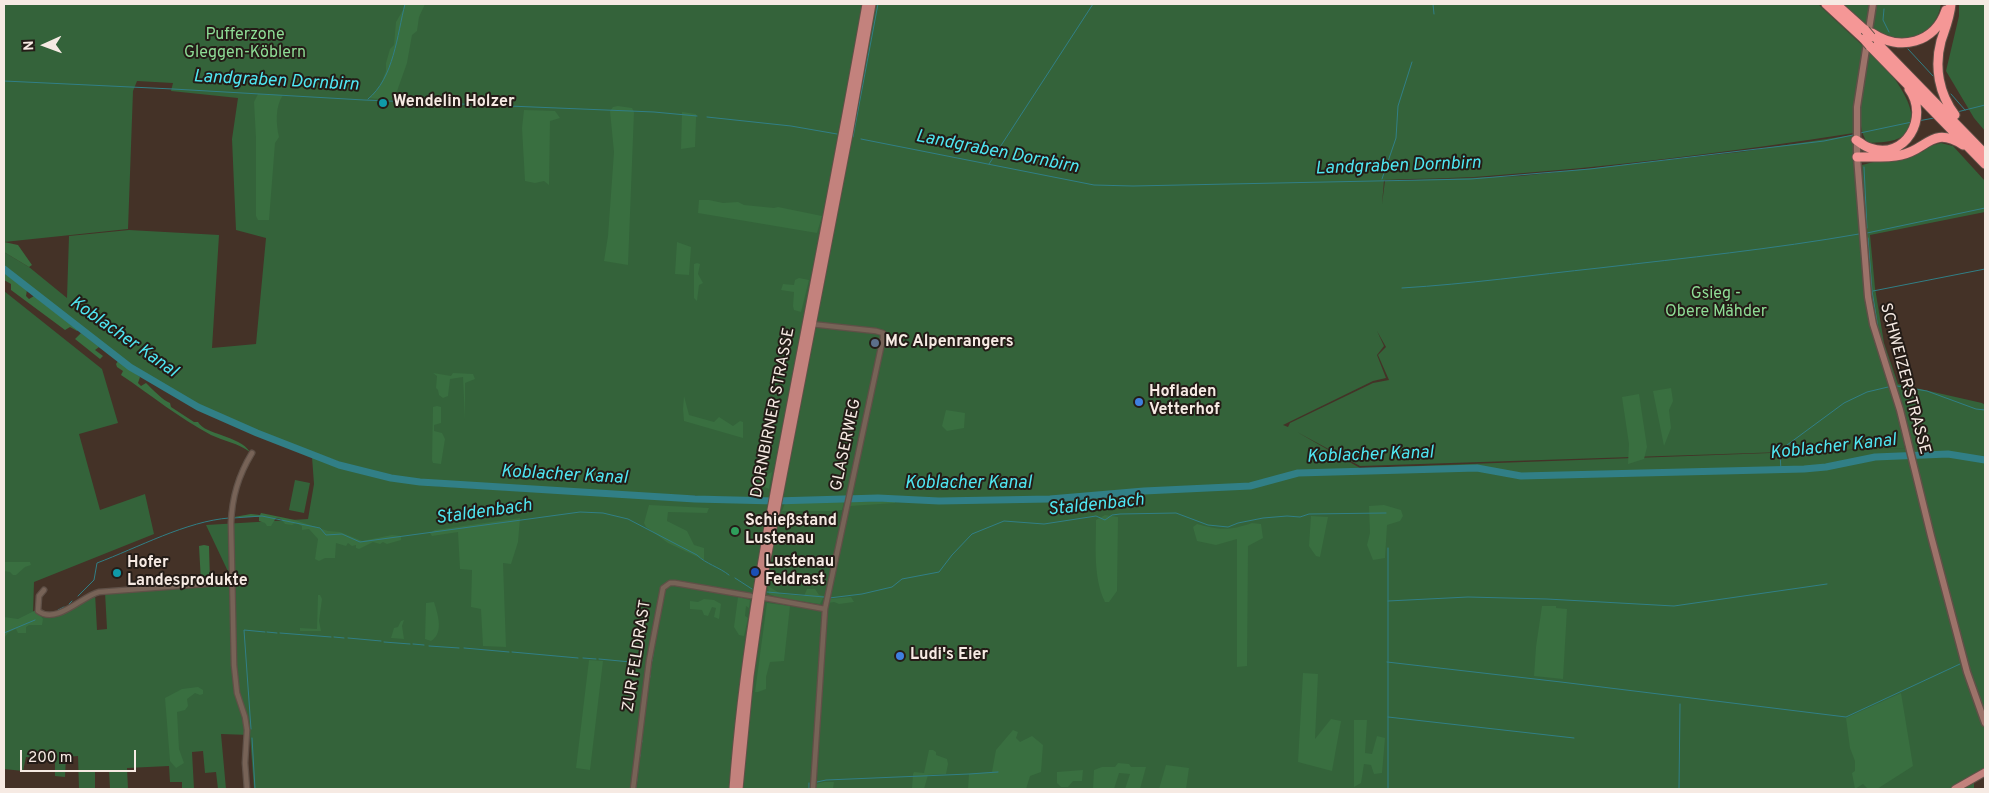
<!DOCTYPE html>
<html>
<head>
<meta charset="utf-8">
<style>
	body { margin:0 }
	#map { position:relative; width:1989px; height:793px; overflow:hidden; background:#443227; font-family:Overpass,sans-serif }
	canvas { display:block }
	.frame { position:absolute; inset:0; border:5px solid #f6eae3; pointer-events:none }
	.north { position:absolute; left:20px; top:20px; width:50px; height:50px; -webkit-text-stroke:4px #241c17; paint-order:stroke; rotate:268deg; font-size:14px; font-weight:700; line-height:20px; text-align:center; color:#f6eae3 }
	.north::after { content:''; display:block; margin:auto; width:18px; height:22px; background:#f6eae3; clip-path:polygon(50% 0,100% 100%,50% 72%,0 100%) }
	.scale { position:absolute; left:20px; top:750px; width:116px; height:22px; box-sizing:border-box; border:2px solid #f6eae3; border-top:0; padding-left:6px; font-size:15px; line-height:18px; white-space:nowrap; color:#f6eae3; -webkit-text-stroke:4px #241c17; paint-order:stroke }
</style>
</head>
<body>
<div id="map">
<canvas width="1989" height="793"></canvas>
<div class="frame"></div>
<div class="north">N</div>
<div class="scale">200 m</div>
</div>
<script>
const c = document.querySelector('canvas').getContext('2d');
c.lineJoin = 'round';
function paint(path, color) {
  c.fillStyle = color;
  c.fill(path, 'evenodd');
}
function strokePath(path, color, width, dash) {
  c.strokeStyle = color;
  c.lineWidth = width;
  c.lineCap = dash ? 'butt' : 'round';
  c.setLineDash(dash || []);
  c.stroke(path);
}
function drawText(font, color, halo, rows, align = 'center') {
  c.font = font + ' Overpass,sans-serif';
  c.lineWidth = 4;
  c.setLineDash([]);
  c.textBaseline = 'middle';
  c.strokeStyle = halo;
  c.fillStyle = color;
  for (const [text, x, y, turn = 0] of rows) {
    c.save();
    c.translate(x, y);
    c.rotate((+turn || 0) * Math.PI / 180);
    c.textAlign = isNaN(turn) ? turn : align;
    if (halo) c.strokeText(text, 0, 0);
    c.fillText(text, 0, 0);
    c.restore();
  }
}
paint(new Path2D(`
	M4 4H1818L1863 46 1855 103 1854 133C1732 152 1610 167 1487 176 1453 179 1418 178 1384 180L1382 204 1385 181 1521 176 1740 152 1853 135 1867 300 1874 337 1898 414 1905 448 1360 466 1297 432 1360 468 1907 448 1913 479 1967 676 1985 730V776L1974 782V789H254L250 735 221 734 226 789H218L216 772 205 773 203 751 192 752 194 789H182V782H170L169 766 127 768 128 789H110L109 770H95V789H79L78 756 66 757 65 777 55 776V759L26 757 23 771 4 769V633L34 620 41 614C62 616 78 604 95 593L97 630 107 629 105 592 232 582 234 653 233 582 206 525 308 519 314 484 312 457C355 472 391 481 436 486L640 498 781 503V499L642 494 435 481 387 475 356 468 270 436 201 406 148 376 113 352 4 268V252L29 267 67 298 69 236 129 230 219 235 212 348 256 344 266 238 236 230 232 139 238 98 171 91 173 83 137 81 133 91 128 229 4 242ZM1377 331 1386 347 1378 355 1389 380 1373 383 1290 423 1288 427 1283 425 1373 381 1386 378 1377 355 1384 346Z
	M1842 4H1870L1866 26Z
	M1876 4H1941C1935 39 1900 46 1872 31Z
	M1959 4H1985V131L1974 118 1946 71 1959 16Z
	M1869 51C1885 63 1931 117 1903 136 1892 143 1880 142 1868 143 1852 125 1865 75 1869 51Z
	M1941 143 1953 146 1985 181V212L1870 235 1875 288 1884 343 1898 384 1982 403 1985 405V719L1963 647 1881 347 1870 297 1862 165 1920 150 1922 152 1930 146Z
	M4 291 102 369 118 423 79 434 100 510 145 494 154 534 34 582 33 615 4 631Z
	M295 480 310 483 304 513 289 510Z`), '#34633a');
paint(new Path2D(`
	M405 4H425L419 17 417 31 412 35 407 63 396 94 391 100 369 98 380 86 386 71V63L390 49 394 45 396 22 403 10Z
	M258 94 283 95C275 106 276 124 279 137L275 143 269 220H258L256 216V138L254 102Z
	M618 106 632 108 634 112 628 265 604 261 608 236 614 152 610 111 613 107Z
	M524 110 555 111 560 118 550 121 549 185 544 181 535 183 525 181 522 128Z
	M682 112 696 114V119L695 147 681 149Z
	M699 200H709L723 203 738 202 744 205 774 208 778 207 822 216 817 233 698 213Z
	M4 242 18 245 32 265 29 267 4 252Z
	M677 242 691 247 689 275 675 274Z
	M697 263 700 264 698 274 703 283 699 285 697 301 694 298V264Z
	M4 273 27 290 26 296 29 299 34 296 78 330 77 331 70 327 65 330 11 290V284L4 280Z
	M799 278 809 280 801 312 794 310 793 306 794 292 781 290 783 284 794 285 795 280Z
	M81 333 99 347 95 350 103 356 100 359 75 339Z
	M118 361 140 377 138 383 141 386 146 383C152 389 164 401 170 403L171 407 194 422H198C205 435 239 435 250 452 238 443 224 441 211 435 179 418 151 395 121 375L123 371 117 367 116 364Z
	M433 373 451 376 453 373 473 374 475 379 465 383V420L463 377 450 379 448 396 443 398 439 395 438 390 436 388 437 376Z
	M1671 388 1673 401 1669 410 1671 428 1664 446 1653 391Z
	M1639 394 1647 447 1644 459 1628 464 1629 444 1622 397Z
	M684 396 689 415 714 422 719 417 733 426 740 421 743 422V438L684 421 683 409Z
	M437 406 441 407V423L434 425V431L442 433 445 439 441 464 433 463 432 460 433 407Z
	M946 410 965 413 964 428 947 431 942 426Z
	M772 472 769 489 754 483V481Z
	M895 501V503L850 506V502Z
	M844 502 842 510 833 511H782L785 503Z
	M649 505 709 508 707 513 668 512 667 521 687 531 694 545 704 548V560L668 543 646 527 644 523Z
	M1384 505 1401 510 1403 516 1400 521 1387 525 1385 558 1373 560 1367 545 1370 533 1369 506Z
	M261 513 295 520 328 531 340 532 362 541 392 535 401 536V540L387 544 383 542 380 544 373 542 359 549 356 548V545L352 546 348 543 346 546 336 543 335 558H325L319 561 315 559 318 539 309 529 302 530V526L296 523 292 525 285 524 281 519 276 518 271 526H267L265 523 259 521V517H234L251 514 260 515Z
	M1105 515 1118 517 1117 591 1109 602H1105C1093 577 1096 547 1096 520Z
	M1311 516 1328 517 1320 557 1316 556 1309 546Z
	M520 518 518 542 511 564 503 563 506 647 483 646 481 609 471 607 472 570 460 569 458 532 432 536 430 533 435 530Z
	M1252 523 1261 524 1263 538 1248 546 1247 666 1237 667V539L1216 545 1197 541 1193 527 1197 524C1219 530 1229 531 1252 523Z
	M204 545 209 546 210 581 201 582 199 546Z
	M4 562H30L31 565 25 567 16 575H13L10 572 4 571Z
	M768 586 781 594 804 596 807 589H815L819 595 824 596 820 604 779 598 769 594Z
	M318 595H320L322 599 319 621 321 631H300V628L317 629Z
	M738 597 750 600 749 608 746 606 745 616 748 618 744 636 739 635 734 627Z
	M851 597 854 602 839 604 834 602 828 603 829 599Z
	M704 599 714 600 721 604 719 619 714 617 716 608 712 607 708 616 704 615 702 610 690 609V601L698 602Z
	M434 602C438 615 444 633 431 641L425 639 426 603Z
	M767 603 790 606 784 661 770 662 766 677V689L758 692H755Z
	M1542 606H1556V608L1567 609 1563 679 1534 676 1536 647Z
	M36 610 43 619 42 625H29L26 627V633H18L16 629 9 632 4 638V617L18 619Z
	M404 620 402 626 404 639 391 638 394 628 398 627 401 621Z
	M589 660 603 661 590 770 576 768Z
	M1303 673 1318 674 1315 739 1331 719 1341 721 1332 771 1298 762Z
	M198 687 203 690V694L200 695 195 693 187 699 188 706 185 710 177 712 179 749 184 763 176 768 170 761 165 698 182 689Z
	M1901 693 1913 766 1877 789H1868L1863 784 1855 789 1852 773 1855 771V761L1850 748 1846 718Z
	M1354 720H1367L1365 753 1372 754 1377 736 1385 738 1382 773 1374 774 1371 765 1364 764 1361 783 1354 787Z
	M1013 730 1018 732 1016 738 1020 742 1032 736 1043 745 1041 772 1030 776 1026 789H968L969 774 992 772 996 750Z
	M929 750H933L936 752V755L947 759 948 764 946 774 928 775 924 789H912L913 774 914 772 924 773Z
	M1118 763 1129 764 1131 767H1146L1140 789H1125L1130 774 1119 773 1114 789H1093L1094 770 1102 767H1115Z
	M1166 765 1189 768 1186 789H1159Z
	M1083 770 1082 781H1073L1068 787H1061L1057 783V772Z
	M824 782H834L833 789H816V784Z`), '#396f40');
strokePath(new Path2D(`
	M1433 4 1434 14
	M1884 9 1883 20 1889 32
	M1908 49 1933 76
	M4 81 173 89 364 100 654 112 697 116
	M1951 94 1965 110
	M368 99C394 78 397 35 405 4
	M1957 112 1985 105
	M707 117 791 126 837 134
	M1918 121 1934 118
	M1860 133 1912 122
	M853 137 878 4
	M861 139 1094 185 1133 186 1471 179 1590 169 1824 141 1853 135
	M989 164 1093 4
	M1864 167 1867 228
	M1382 179 1396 138 1398 106 1412 62
	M1867 233 1985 208
	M1868 238 1872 291 1879 334
	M1402 288C1468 284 1533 275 1599 268 1686 258 1773 249 1859 234
	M1873 291 1985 269
	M1893 378 1896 386
	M1897 386 1927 391 1976 409 1985 410
	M1783 448 1844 403 1867 392 1888 387
	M1780 454 1781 470
	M233 518 262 516 320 528 326 535 342 534 360 542 580 512 603 513 628 519 697 555C706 564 719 567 729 575
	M735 578 752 589
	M767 592 824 597
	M78 596 94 580 97 563C137 548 187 521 229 518
	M829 598 862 594 892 587 902 579 939 572 952 555 972 534 1004 521 1044 524 1096 516 1105 520 1112 515 1120 514 1176 513 1208 525 1228 527 1238 523 1263 518 1287 516 1300 517 1309 514 1386 513
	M1388 601 1468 597 1547 599 1674 606 1827 584
	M69 604 72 601
	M58 610 64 607
	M267 632 277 633
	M4 633 35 620
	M280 633 331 637
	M334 637 344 638
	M348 638 381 641
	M384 642 410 644
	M655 643 656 636
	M413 644 424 645
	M429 646 459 648
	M464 648 509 652
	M512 652 578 658
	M583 658 596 659
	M599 659 641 663
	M652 661 654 648
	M1387 662 1561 682 1846 717 1960 664
	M650 672 651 666
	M649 681 650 676
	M647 698 648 686
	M1388 717 1574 738
	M251 729 244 630 265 632
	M642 736 646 703
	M252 738 255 789
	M641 745 642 741
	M640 756V750
	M817 782 826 780 969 774 998 772
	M636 787 639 760
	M809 789V783
	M1388 789V548
	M1679 789 1680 704`), '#317f86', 1);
strokePath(new Path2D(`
	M4 269 130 367 198 407 257 433 339 465 391 478 420 482 695 499 775 501 878 498 939 501 1050 499 1144 491 1250 486 1298 473 1477 468 1521 476 1804 469 1826 467 1875 457 1948 454 1985 460`), '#317f86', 7);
const minor = new Path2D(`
	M811 324 876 331 883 333V338L825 609 813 789
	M44 590 39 596 38 611C57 625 82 596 99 592L232 582
	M765 598 825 609
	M247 789 245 763 247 730 245 717 237 693 234 665 231 523C232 497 238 476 252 453
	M633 789 649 661 663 588 670 583H675L751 596`);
const secondary = new Path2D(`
	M1873 4 1857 107V157L1868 297 1873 324 1900 410 1931 536 1967 672 1985 723`);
const primary = new Path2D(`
	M733 789C742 666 763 550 786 429 813 287 841 146 866 4
	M739 789 750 676 766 564 849 134 872 4
	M1955 789 1985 772`);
const motorway = new Path2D(`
	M1826 4 1864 39
	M1836 4 1865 30
	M1951 4C1950 17 1945 29 1941 41 1934 67 1939 94 1955 115
	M1872 33C1900 52 1935 43 1946 10
	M1871 37 1985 154
	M1870 46 1985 164
	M1856 140C1861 143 1865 147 1870 148 1905 161 1930 117 1909 89
	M1857 157C1871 157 1887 158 1901 155 1927 150 1932 125 1963 145`);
strokePath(minor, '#5f5047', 7);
strokePath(secondary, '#5f5047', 9);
strokePath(primary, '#5f5047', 9);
strokePath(motorway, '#5f5047', 11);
strokePath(minor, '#776357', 4.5);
strokePath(secondary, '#9d736a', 6);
strokePath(primary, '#c3827d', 7);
strokePath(motorway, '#f59796', 9);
const motorwayBridge = new Path2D(`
	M1865 30 1871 37
	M1864 39 1870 46`);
strokePath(motorwayBridge, '#5f5047', 11, []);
strokePath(motorwayBridge, '#f59796', 9);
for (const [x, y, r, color] of [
	[383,103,5,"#0f9aa8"],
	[875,343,5,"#5c6f8a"],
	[1139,402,5,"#3f7fe0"],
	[735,531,5,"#2e9e5b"],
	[755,572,5,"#1a4fb4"],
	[117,573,5,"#0f9aa8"],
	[900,656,5,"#3f7fe0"]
]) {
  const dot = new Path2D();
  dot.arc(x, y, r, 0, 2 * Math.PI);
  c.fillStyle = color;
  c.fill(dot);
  strokePath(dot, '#241c17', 2);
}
drawText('16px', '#8edc95', '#241c17', [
	["Pufferzone",245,36],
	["Gleggen-Köblern",245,54],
	["Gsieg -",1716,295],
	["Obere Mähder",1716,313]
]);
drawText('bold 16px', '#f6eae3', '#241c17', [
	["Wendelin Holzer",393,103],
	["MC Alpenrangers",885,343],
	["Hofladen",1149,393],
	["Vetterhof",1149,411],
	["Schießstand",745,522],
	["Lustenau",745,540],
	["Lustenau",765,563],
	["Feldrast",765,581],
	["Hofer",127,564],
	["Landesprodukte",127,582],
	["Ludi's Eier",910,656]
], 'left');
drawText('16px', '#f6eae3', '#241c17', [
	["SCHWEIZERSTRASSE",1904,379,75],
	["DORNBIRNER STRASSE",774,413,-79],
	["GLASERWEG",847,445,-78],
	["ZUR FELDRAST",638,656,-81]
]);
drawText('italic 18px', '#4fe6f1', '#241c17', [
	["Landgraben Dornbirn",276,82,3],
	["Landgraben Dornbirn",997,153,11],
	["Landgraben Dornbirn",1398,167,-2],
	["Koblacher Kanal",123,338,35],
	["Koblacher Kanal",1833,448,-6],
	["Koblacher Kanal",1370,456,-2],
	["Koblacher Kanal",564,476,3],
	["Koblacher Kanal",968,484],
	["Staldenbach",1096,506,-6],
	["Staldenbach",484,513,-8]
]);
</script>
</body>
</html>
